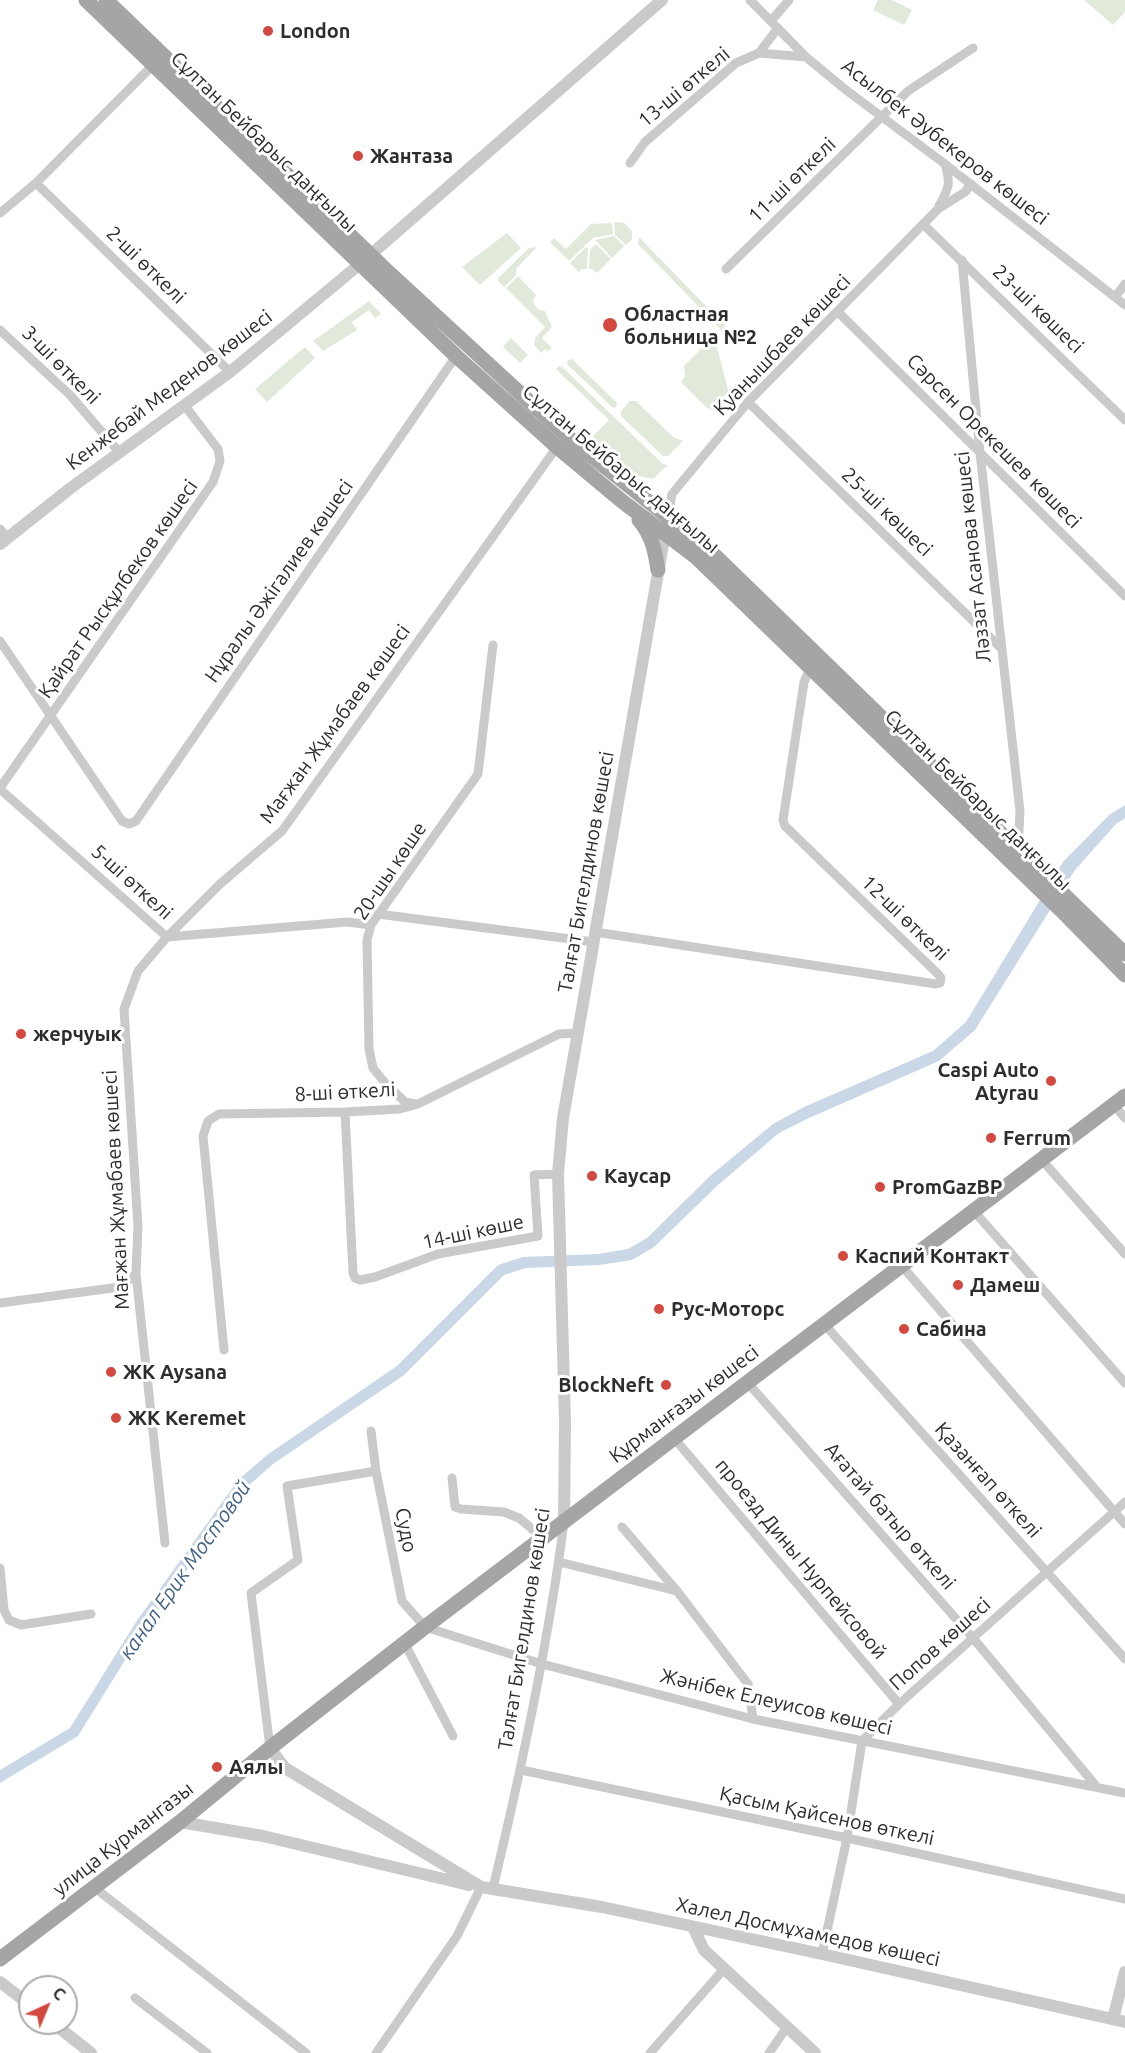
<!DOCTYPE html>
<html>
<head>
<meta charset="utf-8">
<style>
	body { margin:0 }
	#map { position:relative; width:1125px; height:2053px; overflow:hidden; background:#fff; font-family:Ubuntu,sans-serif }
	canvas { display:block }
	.north { position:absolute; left:18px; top:1975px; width:60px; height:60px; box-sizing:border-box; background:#fff; border:2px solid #ababab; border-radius:50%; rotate:44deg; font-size:16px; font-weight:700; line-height:24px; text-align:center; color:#2d2d2d }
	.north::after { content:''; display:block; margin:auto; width:21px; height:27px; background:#d3483f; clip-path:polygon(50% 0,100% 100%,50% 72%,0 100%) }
</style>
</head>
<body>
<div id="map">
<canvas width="1125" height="2053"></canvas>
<div class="north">С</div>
</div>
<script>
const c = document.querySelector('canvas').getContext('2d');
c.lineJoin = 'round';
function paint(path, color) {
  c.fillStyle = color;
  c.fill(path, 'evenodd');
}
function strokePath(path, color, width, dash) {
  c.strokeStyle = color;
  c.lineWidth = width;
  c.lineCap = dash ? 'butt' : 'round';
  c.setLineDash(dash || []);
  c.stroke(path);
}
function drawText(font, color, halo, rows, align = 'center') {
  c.font = font + ' Ubuntu,sans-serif';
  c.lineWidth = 6;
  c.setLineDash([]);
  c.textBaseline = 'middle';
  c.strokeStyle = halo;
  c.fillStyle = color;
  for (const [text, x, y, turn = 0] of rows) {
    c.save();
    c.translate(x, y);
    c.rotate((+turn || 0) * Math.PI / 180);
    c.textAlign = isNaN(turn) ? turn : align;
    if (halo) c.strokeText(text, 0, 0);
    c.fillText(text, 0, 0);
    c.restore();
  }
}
paint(new Path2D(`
	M878 0H892L912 10 904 25 873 10Z
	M1084 0H1125V12L1113 25Z
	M614 222 624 223 632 231V239L626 245 615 235Z
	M612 223 613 234 593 238 569 261 550 242 554 238 566 249 591 224Z
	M507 233 521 248 480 285 462 267Z
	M614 236 624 246 612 258 595 240Z
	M639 237 729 330 725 334 638 244Z
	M596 244 611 259 597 273 592 269H589L590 250Z
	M537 247 516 269V275L504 287 498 281V278L529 248Z
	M586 247 588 248 587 269H582L579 272 570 263Z
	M518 276 536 295 533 301C535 307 538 311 545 311L552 327 542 338 552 348 548 351 545 349 541 353 534 345 535 338 545 327 506 288Z
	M369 301 381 314 375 318 369 310 352 322 357 330 323 351 313 341Z
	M511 338 528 355 520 363 503 347Z
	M712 338 719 340 716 344 729 393 714 409 707 408 681 382 685 376 684 366Z
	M305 347 315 358 267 402 255 389Z
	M572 359 617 403 616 407 613 408 567 364 568 360Z
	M559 366 562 367 663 464 668 465 653 479 629 474 592 437 609 420 556 369Z
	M630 401H636L673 437 683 441 668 456H663L621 416V411Z`), '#e1e9db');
paint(new Path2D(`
	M1125 805V818L1116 824 1075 870 975 1030 939 1061 809 1118 779 1133 718 1185 654 1247 632 1260 599 1265 526 1268 504 1275 404 1375 273 1464 247 1487 145 1628 78 1736 0 1783V1770L70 1728 136 1622 239 1479 267 1455 397 1366 498 1265 523 1257 598 1254 628 1249 647 1238 710 1176 773 1124 804 1107 933 1051 966 1022 1063 862 1109 815Z`), '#c9d7e7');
strokePath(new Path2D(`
	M750 0 806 57 846 90 945 164 1125 305
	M771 21 789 0
	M759 53 778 28
	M630 163 645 142 736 63 759 53 806 57
	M36 183 230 372
	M939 206C949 188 951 184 945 164
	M0 213 36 183 157 61
	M924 225 1125 420
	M962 260 980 453 1020 811 1018 849
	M726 269 908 91 973 48
	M1115 297 1125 284
	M838 312 1125 596
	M0 330 70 395 120 453
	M748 402 1001 648
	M668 517 672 494 748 402 938 209 965 192 971 184
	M0 529 7 537
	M0 641 122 821 129 824 136 821 456 356
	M0 788 213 482 220 461 218 449 185 406
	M0 789 167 937 347 922 371 925
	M378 914 594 942
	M595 932 936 984 940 983 941 978 938 974 785 826 783 820 804 682 811 667
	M416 1104 405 1102 385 1083 373 1068 369 1049 367 940 371 925 478 774 493 645
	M1114 1105 1125 1118
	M345 1112 353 1273 355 1278 360 1280 375 1277 438 1254 538 1236 534 1175 558 1174
	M1041 1159 1125 1254
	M973 1210 1125 1383
	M901 1265 1125 1524
	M0 1303 120 1287 136 1274
	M824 1324 1125 1659
	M224 1350 203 1136 208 1121 219 1114 345 1112 400 1109 418 1104 559 1034 577 1033
	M747 1382 973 1638 1096 1786
	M371 1431 376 1471 402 1601 425 1627 542 1664 753 1719 1125 1793
	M674 1438 899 1704
	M452 1478 455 1507 461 1509 504 1512 519 1518 543 1538
	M622 1527 677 1591 748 1684 753 1719
	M165 1543 136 1274 138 1226 124 1009 138 971 167 937 220 884 282 831 557 447
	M559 1562 677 1591
	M0 1568 4 1610 9 1620 21 1625 91 1614
	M405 1644 453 1736
	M270 1748 251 1593 298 1560 287 1486 376 1471
	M521 1770 847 1838 1125 1899
	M95 1888 306 2053
	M493 1888C522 1767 548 1645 564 1522
	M822 1954 847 1838 862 1741 899 1704 1125 1502
	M135 1998 207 2053
	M376 2053 457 1936 481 1887
	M650 2053 724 1969
	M769 2053 787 2027`), '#cacaca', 9);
strokePath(new Path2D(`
	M0 544 72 487 230 372 360 264 662 0
	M564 1522 565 1422 558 1174 563 1118 666 527
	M270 1748 285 1768 481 1887 602 1907 822 1954 1125 2022
	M180 1822 263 1836 469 1885
	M693 1927 704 1950 815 2053
	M0 1982 30 2005
	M1113 2019 1125 1972
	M53 2023 91 2053`), '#cacaca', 12);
strokePath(new Path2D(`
	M86 0 456 356 557 447 623 502 696 557 1061 910 1125 975
	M106 0 385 269 523 396 575 443 708 549 1125 954
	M639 520C652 535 655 551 658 570
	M0 1959 180 1822 270 1748 425 1627 1125 1096`), '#a5a5a5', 15);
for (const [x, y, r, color] of [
	[268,31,6,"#d3483f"],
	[358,156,6,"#d3483f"],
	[610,325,8,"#d3483f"],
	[21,1034,6,"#d3483f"],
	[1051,1081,6,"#d3483f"],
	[991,1138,6,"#d3483f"],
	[592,1176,6,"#d3483f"],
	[880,1187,6,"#d3483f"],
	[843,1256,6,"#d3483f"],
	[958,1285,6,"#d3483f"],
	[659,1309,6,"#d3483f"],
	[904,1329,6,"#d3483f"],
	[111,1372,6,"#d3483f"],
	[666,1385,6,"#d3483f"],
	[116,1418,6,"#d3483f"],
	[217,1767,6,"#d3483f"]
]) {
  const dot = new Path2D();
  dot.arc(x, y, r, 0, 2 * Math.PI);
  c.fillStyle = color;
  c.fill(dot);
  strokePath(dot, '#fff', 2);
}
drawText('bold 20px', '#2d2d2d', '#fff', [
	["London",280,31],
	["Жантаза",370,156],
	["Областная",624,314],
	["больница №2",624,337],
	["жерчуык",33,1034],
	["Caspi Auto",1039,1070,"right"],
	["Atyrau",1039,1093,"right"],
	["Ferrum",1003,1138],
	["Каусар",604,1176],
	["PromGazBP",892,1187],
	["Каспий Контакт",855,1256],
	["Дамеш",970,1285],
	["Рус-Моторс",671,1309],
	["Сабина",916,1329],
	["ЖК Aysana",123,1372],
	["BlockNeft",654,1385,"right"],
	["ЖК Keremet",128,1418],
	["Аялы",229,1767]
], 'left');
drawText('20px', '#2d2d2d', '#fff', [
	["13-ші өткелі",684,87,-40],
	["Сұлтан Бейбарыс даңғылы",264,142,44],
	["Асылбек Әубекеров көшесі",945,142,38],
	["11-ші өткелі",792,180,-44],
	["2-ші өткелі",146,265,44],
	["23-ші көшесі",1038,309,44],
	["Қуанышбаев көшесі",782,345,-46],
	["3-ші өткелі",61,365,45],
	["Кенжебай Меденов көшесі",169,390,-37],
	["Сәрсен Орекешев көшесі",994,441,45],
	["Сұлтан Бейбарыс даңғылы",621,469,40],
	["25-ші көшесі",887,512,44],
	["Ләззат Асанова көшесі",973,557,-96],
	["Нұралы Әжiгалиев көшесi",279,581,-55],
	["Қайрат Рысқұлбеков көшесі",118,589,-55],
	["Мағжан Жұмабаев көшесі",335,724,-54],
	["Сұлтан Бейбарыс даңғылы",978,800,44],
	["20-шы көше",390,871,-56],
	["Талғат Бигелдинов көшесі",586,872,-80],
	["5-ші өткелі",132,882,42],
	["12-ші өткелі",905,918,44],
	["8-ші өткелі",345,1092,-3],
	["Мағжан Жұмабаев көшесі",116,1190,-93],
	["14-ші көше",473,1232,-12],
	["Құрманғазы көшесі",684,1404,-37],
	["Қазанғап өткелі",988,1480,48],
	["Ағатай батыр өткелі",890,1516,49],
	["Судо",406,1530,79],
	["проезд Дины Нурпейсовой",801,1559,50],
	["Талғат Бигелдинов көшесі",524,1629,-81],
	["Попов көшесі",940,1644,-42],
	["Жәнібек Елеуисов көшесі",776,1702,13],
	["Қасым Қайсенов өткелі",827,1816,12],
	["улица Курмангазы",123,1839,-38],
	["Халел Досмұхамедов көшесі",808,1932,12]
]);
drawText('italic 21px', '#436386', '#fff', [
	["канал Ерик Мостовой",185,1570,-55]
]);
</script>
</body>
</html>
